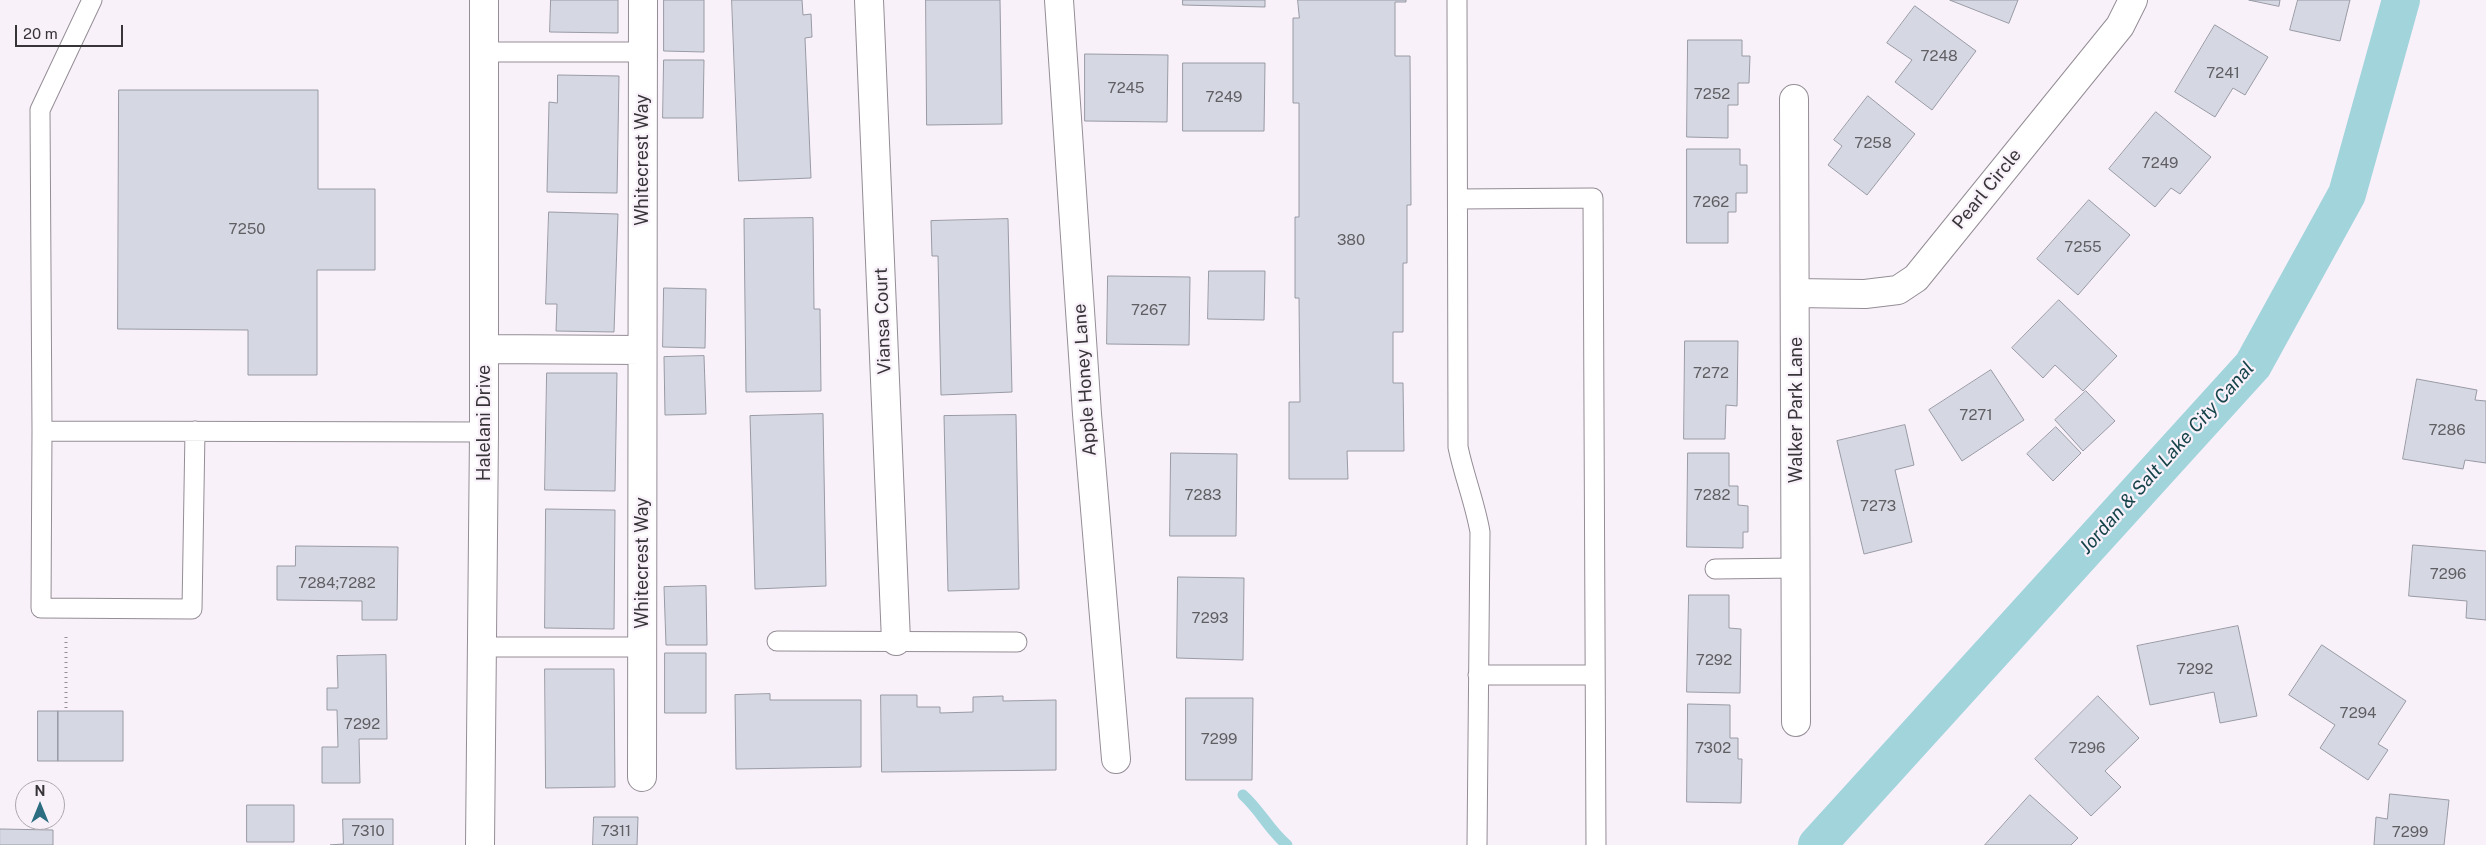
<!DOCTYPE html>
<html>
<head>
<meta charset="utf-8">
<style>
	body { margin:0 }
	#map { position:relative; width:2486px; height:845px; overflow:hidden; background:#f9f1fa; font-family:"Public Sans",sans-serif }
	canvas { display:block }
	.north { position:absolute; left:15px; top:780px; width:50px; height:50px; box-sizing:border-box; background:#f9f1fa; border:1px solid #aca6ad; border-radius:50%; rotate:0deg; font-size:14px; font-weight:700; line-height:20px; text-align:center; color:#383539 }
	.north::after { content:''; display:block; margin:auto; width:18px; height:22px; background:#2d6d81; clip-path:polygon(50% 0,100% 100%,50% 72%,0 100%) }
	.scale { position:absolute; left:15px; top:25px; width:108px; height:22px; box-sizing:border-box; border:2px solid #383539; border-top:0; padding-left:6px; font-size:15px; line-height:18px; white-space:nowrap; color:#383539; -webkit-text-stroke:4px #f9f1fa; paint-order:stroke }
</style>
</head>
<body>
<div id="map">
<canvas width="2486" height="845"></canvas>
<div class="north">N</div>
<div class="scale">20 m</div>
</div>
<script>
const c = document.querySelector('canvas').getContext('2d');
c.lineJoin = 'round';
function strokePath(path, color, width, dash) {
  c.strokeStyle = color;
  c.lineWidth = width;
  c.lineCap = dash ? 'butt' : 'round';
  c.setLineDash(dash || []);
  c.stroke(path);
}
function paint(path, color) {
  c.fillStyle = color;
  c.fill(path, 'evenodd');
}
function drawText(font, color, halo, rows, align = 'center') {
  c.font = font + ' "Public Sans",sans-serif';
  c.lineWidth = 4.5;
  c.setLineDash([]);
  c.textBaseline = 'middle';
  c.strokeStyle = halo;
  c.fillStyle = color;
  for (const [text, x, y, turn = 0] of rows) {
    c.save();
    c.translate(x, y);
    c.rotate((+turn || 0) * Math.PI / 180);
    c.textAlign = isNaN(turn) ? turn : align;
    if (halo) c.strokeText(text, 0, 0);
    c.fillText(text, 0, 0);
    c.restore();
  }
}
strokePath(new Path2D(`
	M1243 795C1260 810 1269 830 1287 845`), '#a2d4dc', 11);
strokePath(new Path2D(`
	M1817 845 2253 365 2347 194 2401 0`), '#a2d4dc', 38);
const building = new Path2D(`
	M551 0H618V33L550 32Z
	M664 0H704V52L664 51Z
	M732 0H802L803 15 811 14 812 37 805 38 811 178 739 181Z
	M926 0H1000L1002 124 927 125Z
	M1183 0H1265V7L1183 5Z
	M1298 0H1406V2H1395V56H1410L1411 205H1407V263H1403V332H1393V383H1403L1404 451H1347L1348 479H1289V402H1300L1299 298H1295V217H1299V103H1293V18H1299Z
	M1950 0H2018L2009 23Z
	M2249 0H2280L2279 6Z
	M2298 0H2350L2340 41 2290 30Z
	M1915 6 1976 51 1932 110 1895 82 1912 60 1887 43Z
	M2215 25 2268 57 2245 95 2233 88 2215 117 2175 92Z
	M1688 40H1742V56H1750L1749 83H1738V105H1728V138L1687 137Z
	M1085 54 1168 55 1167 122 1085 121Z
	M664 60H704L703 118H663Z
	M1183 63H1265L1264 131H1183Z
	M558 75 619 76 617 193 547 192 549 102 557 103Z
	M119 90H318V189H375V270H317V375H248V330L118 329Z
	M1868 96 1915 134 1867 195 1828 165 1842 146 1834 140Z
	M2156 112 2211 157 2180 194 2171 188 2155 207 2109 169Z
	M1687 149H1740V165H1747V193H1736V212H1728V243H1687Z
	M2089 200 2130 235 2078 295 2037 259Z
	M549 212 618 214 614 332 556 331 557 304H546Z
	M813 218 814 309H820L821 391 746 392 744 219Z
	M1008 219 1012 392 941 395 938 256H932L931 221Z
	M1209 271H1265L1264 320 1208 319Z
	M1108 276 1190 277 1189 345 1107 344Z
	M664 288 706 289 705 348 663 347Z
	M2059 300 2117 356 2083 391 2055 365 2043 378 2012 348Z
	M1685 341H1738L1737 406 1726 405 1725 439H1684Z
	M704 356 706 414 665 415 664 357Z
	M1991 370 2024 420 1962 461 1929 410Z
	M547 373H617L615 491 545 490Z
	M2417 379 2477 390 2475 400 2486 401V463L2465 460 2463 469 2403 459Z
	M2086 391 2115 421 2083 451 2055 420Z
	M823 414 826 586 755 589 750 416Z
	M1016 415 1019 589 948 591 944 416Z
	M1905 425 1914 465 1895 470 1912 542 1864 554 1837 441Z
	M2056 427 2081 453 2053 481 2027 454Z
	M1171 453 1237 454 1236 536H1170Z
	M1688 453H1729V486H1738V505L1748 506V532H1743V548L1687 547Z
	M546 509 615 510 614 629 545 628Z
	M2413 545 2486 551V620L2466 618 2467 601 2409 596Z
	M296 546 398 547 397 620H362V601L277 600V566H295Z
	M1178 577 1244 578 1243 660 1177 658Z
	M706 586 707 645H666L664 587Z
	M1689 595H1729V628L1741 629 1740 693 1687 692Z
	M2238 626 2257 716 2220 723 2214 692 2150 705 2137 646Z
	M2322 645 2406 701 2378 744 2388 750 2368 780 2320 748 2335 725 2289 695Z
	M665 653H706V713H665Z
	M386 655 387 739H359L360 783H322V747H338L337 710H327V688H338L337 656Z
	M545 669H614L615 787 546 788Z
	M770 694V700H861V767L736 769 735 695Z
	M881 695H917V707H940V713L973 712V697L1003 696V701L1056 700V770L882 772Z
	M2098 696 2139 738 2105 771 2121 787 2091 816 2035 759Z
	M1186 698H1253L1252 780H1186Z
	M1688 704 1730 705V738H1738V759H1742L1741 803 1687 802Z
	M38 711H58V761H38Z
	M58 711H123V761H58Z
	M2390 794 2449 800 2444 845H2374L2376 817 2387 819Z
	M2030 795 2078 838 2071 845H1985Z
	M247 805H294V842H247Z
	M594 817H638L637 845H593Z
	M343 819H393V845H330L343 844Z
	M0 829 53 830V845H0Z`);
paint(building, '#d5d7e2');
strokePath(building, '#989aa4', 1);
const service = new Path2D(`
	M92 0 40 110 42 431 484 432
	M1457 0 1458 447C1464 476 1475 503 1480 532L1477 845
	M484 52H643
	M1458 199 1593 198 1596 845
	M42 431 41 608 192 609 195 431
	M1715 569 1797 568
	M777 641 1017 642
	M482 647H642
	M1478 675H1595`);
const minor = new Path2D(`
	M869 0 896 641
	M1059 0 1087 414 1116 759
	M1794 99 1796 722
	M1795 293 1865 294 1898 290 1916 278 2120 26 2133 0
	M484 349 642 350
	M642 777 643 0
	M480 845 484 432V0`);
strokePath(service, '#948d95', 21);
strokePath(minor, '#948d95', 30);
strokePath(new Path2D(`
	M66 637V711`), '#948e95', 3, [1, 4]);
strokePath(service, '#fff', 19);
strokePath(minor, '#fff', 28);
drawText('15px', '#5f5e63', null, [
	["7248",1939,56],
	["7241",2223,73],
	["7245",1126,88],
	["7252",1712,94],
	["7249",1224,97],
	["7258",1873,143],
	["7249",2160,163],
	["7262",1711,202],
	["7250",247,229],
	["380",1351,240],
	["7255",2083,247],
	["7267",1149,310],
	["7272",1711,373],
	["7271",1976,415],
	["7286",2447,430],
	["7283",1203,495],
	["7282",1712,495],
	["7273",1878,506],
	["7296",2448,574],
	["7284;7282",337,583],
	["7293",1210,618],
	["7292",1714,660],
	["7292",2195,669],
	["7294",2358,713],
	["7292",362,724],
	["7299",1219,739],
	["7302",1713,748],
	["7296",2087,748],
	["7310",368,831],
	["7311",616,831],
	["7299",2410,832]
]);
drawText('18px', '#383539', '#f9f1fa', [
	["Whitecrest Way",642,160,-90],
	["Pearl Circle",1987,189,-51],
	["Viansa Court",883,321,-92],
	["Apple Honey Lane",1085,380,-94],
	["Walker Park Lane",1796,410,-90],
	["Halelani Drive",484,423,-90],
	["Whitecrest Way",642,563,-90]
]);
drawText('italic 19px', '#16444a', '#f9f1fa', [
	["Jordan & Salt Lake City Canal",2167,458,-48]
]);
</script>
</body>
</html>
